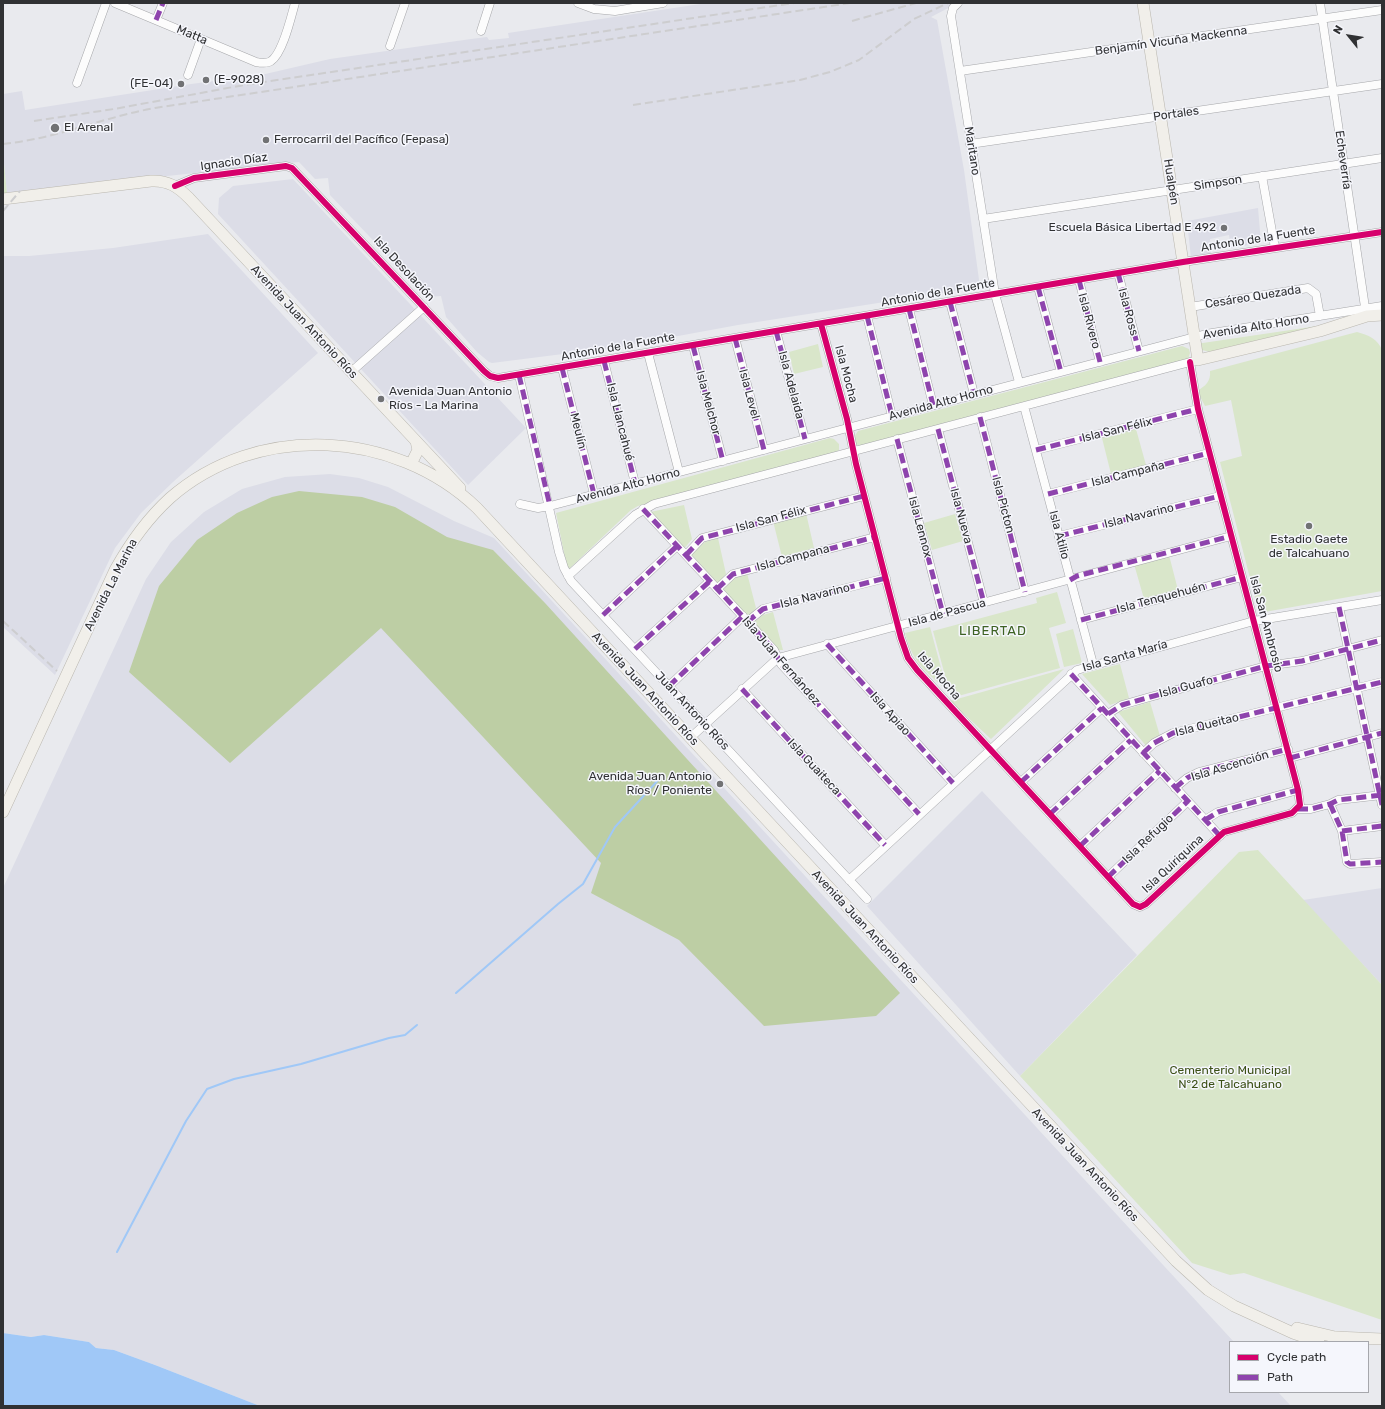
<!DOCTYPE html>
<html>
<head>
<meta charset="utf-8">
<style>
	body { margin:0 }
	#map { position:relative; width:1385px; height:1409px; overflow:hidden; background:#e9eaee; font-family:Rubik,sans-serif }
	canvas { display:block }
	.frame { position:absolute; inset:0; border:4px solid #303133; pointer-events:none }
	.legend { position:absolute; left:1229px; top:1341px; width:140px; height:52px; box-sizing:border-box; background:#f5f6fc; border:1px solid #a6a7ac; margin:0; padding:5px 7px; list-style:none; font-size:12px; color:#303133 }
	.legend li { display:flex; align-items:center; gap:8px; height:20px }
	.legend b { width:20px; border:1px solid #a6a7ac }
	.north { position:absolute; left:1329px; top:16px; width:40px; height:40px; -webkit-text-stroke:3px #f5f6fc; paint-order:stroke; rotate:300deg; font-size:11px; font-weight:700; line-height:16px; text-align:center; color:#303133 }
	.north::after { content:''; display:block; margin:auto; width:14px; height:18px; background:#303133; clip-path:polygon(50% 0,100% 100%,50% 72%,0 100%) }
</style>
</head>
<body>
<div id="map">
<canvas width="1385" height="1409"></canvas>
<div class="frame"></div>
<ul class="legend">
<li><b style="height:5px;background:#d6006c"></b>Cycle path</li>
<li><b style="height:5px;background:#8e44ad"></b>Path</li>
</ul>
<div class="north">N</div>
</div>
<script>
const c = document.querySelector('canvas').getContext('2d');
c.lineJoin = 'round';
function paint(path, color) {
  c.fillStyle = color;
  c.fill(path, 'evenodd');
}
function strokePath(path, color, width, dash) {
  c.strokeStyle = color;
  c.lineWidth = width;
  c.lineCap = dash ? 'butt' : 'round';
  c.setLineDash(dash || []);
  c.stroke(path);
}
function drawText(font, color, halo, rows, align = 'center') {
  c.font = font + ' Rubik,sans-serif';
  c.lineWidth = 3;
  c.setLineDash([]);
  c.textBaseline = 'middle';
  c.strokeStyle = halo;
  c.fillStyle = color;
  for (const [text, x, y, turn = 0] of rows) {
    c.save();
    c.translate(x, y);
    c.rotate((+turn || 0) * Math.PI / 180);
    c.textAlign = isNaN(turn) ? turn : align;
    if (halo) c.strokeText(text, 0, 0);
    c.fillText(text, 0, 0);
    c.restore();
  }
}
paint(new Path2D(`
	M707 3H961L954 5 931 17 937 20 964 170 980 287 738 325 618 347 492 363 489 362 477 352 446 317 441 296 427 297 330 195 328 178 315 179 299 162 7 193 3 154V94L22 91 25 110 191 84 261 75 330 59 471 39 487 37 489 40 509 38 508 33Z
	M293 179 526 428 468 485 218 214 219 198 233 186Z
	M1258 208 1261 243 1231 248 1229 235 1210 239 1211 254 1191 258 1187 221Z
	M208 234 318 353 173 482 141 513 115 548 55 675 3 627V256H29L113 248Z
	M330 474 359 478 388 487 454 521 494 538 1234 1342H1230V1392H1278L1291 1406H260L155 1365 114 1350 96 1348 89 1342 44 1335 31 1337 3 1333V888L146 579 171 542 204 512 242 489 285 477Z
	M982 791 1137 955 1020 1076 867 906Z
	M1382 888V985L1303 900Z`), '#dcdde7');
paint(new Path2D(`
	M3 154 7 193H3Z
	M1331 324 1214 353 1202 350 1196 344Z
	M1357 332C1368 335 1378 339 1382 350V591L1259 613 1220 462 1242 456 1231 400 1205 406 1197 391C1205 386 1211 382 1210 371Z
	M818 344 823 367 794 374 789 352Z
	M1182 346 1189 349 1190 353 1188 359 859 446 856 444 854 437 858 431Z
	M1136 429 1146 465 1111 474 1102 438Z
	M830 438 834 439 839 444V450L836 452 638 506 631 510 569 569 567 568 556 513Z
	M684 505 692 539 684 549 650 512Z
	M806 513 814 548 782 557 773 521Z
	M955 514 963 541 932 550 924 523Z
	M718 538 726 574 718 584 691 554 705 542Z
	M1169 555 1178 590 1144 599 1134 564Z
	M747 573 756 608 748 618 723 589 734 578Z
	M1057 592 1066 623 1049 628 1060 668 951 698 933 631 1037 603 1036 598Z
	M773 612 783 650H777L754 622 763 615Z
	M930 627 947 690C924 670 913 663 905 633Z
	M1073 629 1082 663 1064 667 1056 634Z
	M1120 664 1129 698 1110 705 1082 674Z
	M1064 669 991 739 950 701Z
	M1150 702 1160 736 1147 747 1118 712Z
	M1258 850 1382 985V1320L1244 1273 1230 1275 1192 1263 1020 1076 1239 852Z`), '#d9e6ca');
paint(new Path2D(`
	M299 491 362 497 395 507 447 537 493 550 545 603 900 993 876 1016 764 1026 679 940 591 893 601 863 381 628 230 763 129 672 159 586 197 540 237 513 272 497Z`), '#bdcea4');
paint(new Path2D(`
	M3 1333 31 1337 44 1335 89 1342 96 1348 114 1350 155 1365 260 1406H3Z`), '#a0c8f7');
strokePath(new Path2D(`
	M456 993 558 904 583 884 615 827 660 778
	M117 1252 186 1121 207 1089 234 1079 301 1064 389 1038 405 1035 417 1025`), '#a0c8f7', 2);
const minor = new Path2D(`
	M115 3 256 62C261 63 267 64 271 61 283 53 291 17 295 3
	M578 3 594 9 615 11 663 3
	M958 3 953 8 951 16 995 294 1019 382
	M1320 3 1366 314
	M156 20 163 3
	M481 31 490 3
	M390 46 405 3
	M960 71 1382 10
	M188 75 201 39
	M77 83 106 3
	M970 144 1382 84
	M1262 176 1275 248
	M175 186 194 178 286 166 292 168 484 371 490 376 498 378 1183 262 1382 232
	M983 219 1382 158
	M1118 273 1139 351
	M1079 280 1100 362
	M1038 287 1061 372
	M950 302 974 394
	M1190 307 1308 288 1316 294 1320 316
	M909 309 933 405
	M867 316 892 416
	M821 324 847 419 856 464 901 638 908 658 917 670 1133 904 1140 907 1146 904 1224 832 1292 813 1300 805 1298 790 1198 409 1190 362
	M776 331 805 439
	M735 338 764 450
	M693 346 723 461
	M648 353 679 472
	M604 361 635 483
	M562 368 594 494
	M351 372 424 307
	M519 375 559 552 564 568 571 581 867 899
	M1024 406 1093 664
	M980 417 1025 592
	M938 429 984 603
	M897 439 943 614
	M1036 450 1198 409
	M1048 494 1209 453
	M520 504 538 508 550 506 1206 334 1382 306
	M643 509 774 650 781 664 919 814
	M1059 536 1220 496
	M686 555 702 538 864 496
	M568 576 635 515 654 504 1194 361
	M717 589 733 574 875 537
	M1339 607 1382 805
	M603 615 677 546
	M1081 620 1242 577
	M747 622 763 609 886 578
	M827 644 953 783
	M635 649 710 581
	M1071 674 1220 836
	M669 686 743 616
	M742 689 885 845
	M1108 714 1122 705 1150 697 1266 666 1302 661 1382 640
	M690 738 778 658 1231 536
	M1143 753 1154 743 1173 733 1382 682
	M1290 758 1382 733
	M1021 782 1102 708
	M1175 788 1187 778 1199 772 1288 749
	M1330 804 1342 831 1347 862 1350 864 1382 862
	M1298 809H1311L1330 804 1338 800 1382 795
	M1050 814 1131 740
	M1205 820 1218 812 1298 790
	M1342 831 1382 826
	M1080 846 1160 771
	M1108 877 1188 801
	M849 880 1077 670 1254 621 1382 600`);
const major = new Path2D(`
	M1143 3 1198 360 1320 331 1367 316 1382 315
	M3 199 151 181C168 180 178 187 189 198L416 441 418 450 411 464
	M416 441 460 488
	M3 812 115 570C130 543 147 519 170 498 257 422 394 429 477 508L1176 1261 1208 1290 1234 1306 1293 1333 1319 1342
	M1297 1328 1335 1337 1382 1339`);
strokePath(minor, '#a6a7aa', 9);
strokePath(major, '#bab7af', 12);
strokePath(minor, '#fcfcfc', 8);
strokePath(major, '#f1efea', 11);
strokePath(new Path2D(`
	M852 21 916 3
	M633 105 800 80 830 72 859 60 914 19 948 3
	M34 121 114 109 244 85 794 3
	M3 144C55 139 104 117 155 108L850 3
	M3 211 20 191
	M3 621 57 671`), '#cdcdcf', 2, [8, 4]);
strokePath(new Path2D(`
	M156 20 163 3
	M1118 273 1139 351
	M1079 280 1100 362
	M1038 287 1061 372
	M950 302 974 394
	M909 309 933 405
	M867 316 892 416
	M776 331 805 439
	M735 338 764 450
	M693 346 723 461
	M604 361 635 483
	M562 368 594 494
	M519 375 550 506
	M980 417 1025 592
	M938 429 984 603
	M897 439 943 614
	M1036 450 1198 409
	M1048 494 1209 453
	M643 509 774 650 781 664 919 814
	M1059 536 1220 496
	M686 555 702 538 864 496
	M1070 580 1077 576 1231 536
	M717 589 733 574 875 537
	M1339 607 1382 805
	M603 615 677 546
	M1081 620 1242 577
	M747 622 763 609 886 578
	M827 644 953 783
	M635 649 710 581
	M1071 674 1220 836
	M669 686 743 616
	M742 689 885 845
	M1108 714 1122 705 1150 697 1266 666 1302 661 1382 640
	M1143 753 1154 743 1173 733 1382 682
	M1290 758 1382 733
	M1021 782 1102 708
	M1175 788 1187 778 1199 772 1288 749
	M1330 804 1342 831 1347 862 1350 864 1382 862
	M1298 809H1311L1330 804 1338 800 1382 795
	M1050 814 1131 740
	M1205 820 1218 812 1298 790
	M1342 831 1382 826
	M1080 846 1160 771
	M1108 877 1188 801`), '#8e44ad', 5, [10, 5]);
strokePath(new Path2D(`
	M175 186 194 178 286 166 292 168 484 371 490 376 498 378 1183 262 1382 232
	M821 324 847 419 856 464 901 638 908 658 917 670 1133 904 1140 907 1146 904 1224 832 1292 813 1300 805 1298 790 1198 409 1190 362`), '#d6006c', 6);
for (const [x, y, r, color] of [
	[206,80,4,"#717274"],
	[181,84,4,"#717274"],
	[55,128,5,"#717274"],
	[266,140,4,"#717274"],
	[1224,228,4,"#717274"],
	[381,399,4,"#717274"],
	[1309,526,4,"#717274"],
	[720,784,4,"#717274"]
]) {
  const dot = new Path2D();
  dot.arc(x, y, r, 0, 2 * Math.PI);
  c.fillStyle = color;
  c.fill(dot);
  strokePath(dot, '#f5f6fc', 1.5);
}
drawText('12px', '#303133', '#f5f6fc', [
	["Matta",192,35,23],
	["Benjamín Vicuña Mackenna",1171,41,-8],
	["Portales",1176,114,-8],
	["Maritano",972,151,81],
	["Echeverría",1343,160,82],
	["Ignacio Díaz",234,162,-8],
	["Hualpén",1171,182,81],
	["Simpson",1218,183,-9],
	["Antonio de la Fuente",1258,239,-9],
	["Isla Desolación",404,269,47],
	["Antonio de la Fuente",938,293,-10],
	["Cesáreo Quezada",1253,297,-9],
	["Isla Ross",1128,312,75],
	["Isla Rivero",1089,321,75],
	["Avenida Juan Antonio Ríos",304,322,47],
	["Avenida Alto Horno",1256,327,-9],
	["Antonio de la Fuente",618,347,-10],
	["Isla Mocha",846,374,75],
	["Isla Adelaida",791,385,75],
	["Isla Level",749,394,75],
	["Isla Melchor",708,403,75],
	["Avenida Alto Horno",941,403,-15],
	["Isla Llancahué",620,422,76],
	["Isla San Félix",1117,430,-14],
	["Meulín",578,431,76],
	["Isla Campaña",1128,474,-14],
	["Avenida Alto Horno",628,486,-15],
	["Isla Picton",1003,505,75],
	["Isla Nueva",961,516,75],
	["Isla Navarino",1139,516,-14],
	["Isla San Félix",771,519,-15],
	["Isla Lennox",920,527,75],
	["Isla Atilio",1059,535,75],
	["Isla Campana",793,558,-15],
	["Avenida La Marina",111,585,-63],
	["Isla Navarino",815,596,-14],
	["Isla Tenquehuén",1161,598,-15],
	["Isla de Pascua",947,613,-15],
	["Isla San Ambrosio",1266,624,75],
	["Isla Santa María",1125,656,-16],
	["Isla Juan Fernández",781,661,49],
	["Isla Mocha",939,676,49],
	["Isla Guafo",1186,687,-15],
	["Avenida Juan Antonio Ríos",645,689,47],
	["Juan Antonio Ríos",692,711,47],
	["Isla Apiao",890,714,48],
	["Isla Queitao",1207,725,-14],
	["Isla Ascención",1230,766,-17],
	["Isla Guaiteca",814,767,47],
	["Isla Refugio",1148,839,-44],
	["Isla Quiriquina",1173,864,-43],
	["Avenida Juan Antonio Ríos",865,927,47],
	["Avenida Juan Antonio Ríos",1085,1165,47]
]);
drawText('12px', '#303133', '#f5f6fc', [
	["(E-9028)",214,80],
	["(FE-04)",173,84,"right"],
	["El Arenal",64,128],
	["Ferrocarril del Pacífico (Fepasa)",274,140],
	["Escuela Básica Libertad E 492",1216,228,"right"],
	["Avenida Juan Antonio",389,392],
	["Ríos - La Marina",389,406],
	["Estadio Gaete",1309,540,"center"],
	["de Talcahuano",1309,554,"center"],
	["Avenida Juan Antonio",712,777,"right"],
	["Ríos / Poniente",712,791,"right"]
], 'left');
drawText('12px', '#3c5016', '#f5f6fc', [
	["Cementerio Municipal",1230,1071],
	["N°2 de Talcahuano",1230,1085]
]);
c.letterSpacing = '1px';
drawText('13px', '#3d6223', '#f5f6fc', [
	["LIBERTAD",993,631]
]);
c.letterSpacing = '0px';
</script>
</body>
</html>
